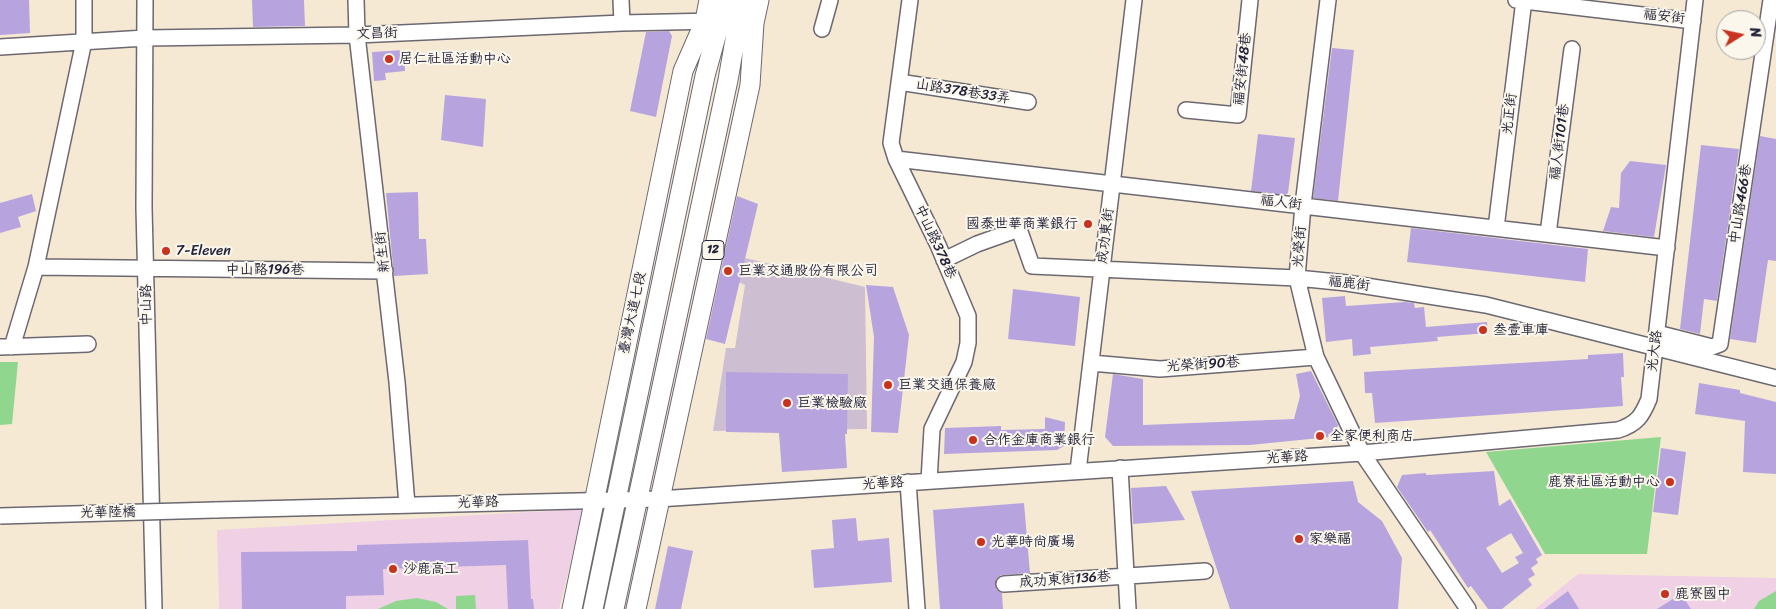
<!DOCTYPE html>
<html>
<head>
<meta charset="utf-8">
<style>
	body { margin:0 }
	#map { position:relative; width:1776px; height:609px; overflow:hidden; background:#f6e9d4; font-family:Sriracha,sans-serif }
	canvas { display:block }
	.north { position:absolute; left:1716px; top:10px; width:50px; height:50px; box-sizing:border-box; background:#fbf7ec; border:1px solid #a4a2a5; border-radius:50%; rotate:80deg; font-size:14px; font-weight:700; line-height:20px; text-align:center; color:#22223b }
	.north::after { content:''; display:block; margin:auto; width:18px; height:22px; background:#c8321e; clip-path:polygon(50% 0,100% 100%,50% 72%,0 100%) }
</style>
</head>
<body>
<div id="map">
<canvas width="1776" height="609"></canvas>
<div class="north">N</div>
</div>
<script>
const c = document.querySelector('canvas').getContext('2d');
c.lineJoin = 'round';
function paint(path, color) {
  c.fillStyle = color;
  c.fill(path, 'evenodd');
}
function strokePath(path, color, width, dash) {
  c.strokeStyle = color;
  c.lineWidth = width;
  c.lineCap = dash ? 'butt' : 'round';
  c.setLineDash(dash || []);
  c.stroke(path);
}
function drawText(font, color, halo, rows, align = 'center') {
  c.font = font + ' Sriracha,"LXGW WenKai TC",sans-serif';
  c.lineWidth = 4;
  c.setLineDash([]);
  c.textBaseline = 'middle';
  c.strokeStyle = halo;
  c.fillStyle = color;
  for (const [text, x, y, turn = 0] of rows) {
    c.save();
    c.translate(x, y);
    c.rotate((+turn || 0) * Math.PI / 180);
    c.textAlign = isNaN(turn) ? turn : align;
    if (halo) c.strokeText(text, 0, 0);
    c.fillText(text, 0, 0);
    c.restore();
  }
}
paint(new Path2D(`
	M584 509 559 609H219L217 530Z
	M1578 574 1776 578V609H1535Z`), '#f0d0e5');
paint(new Path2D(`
	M733 255 865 287 867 429 713 431 726 348H735L745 285 725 276Z`), '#cebed2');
paint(new Path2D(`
	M0 362H18L12 424 0 425Z
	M1661 437 1647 554H1545L1486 452Z
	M1776 591V609H1754L1759 601Z
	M475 595 476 609H456V596Z
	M417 598 436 602 448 609H378L396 601Z`), '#90d68f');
paint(new Path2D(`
	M0 0H29L30 33 0 35Z
	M252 0H304L305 26 253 27Z
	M669 31 672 36 656 117 630 111 646 32Z
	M1332 48 1354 50 1338 201 1313 198Z
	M404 50 405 71 385 73 386 80 374 81 372 52Z
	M445 95 486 99 483 147 441 140Z
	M1258 134 1295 138 1288 193 1285 195 1251 191Z
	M1760 136 1776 139V261L1768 260 1756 343 1730 339Z
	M1701 145 1739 149 1717 301 1704 299 1700 334 1680 329Z
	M1630 161 1666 165 1654 237 1603 231 1611 207 1619 208 1621 173Z
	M418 192 419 239H426L428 274 394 276 386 193Z
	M32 194 36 211 18 217 21 227 0 233V203Z
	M737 196 758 204 725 344 706 339Z
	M1411 228 1588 249 1585 282 1407 262Z
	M866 285 893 287 909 335 898 433 871 432 874 337Z
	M1013 289 1080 297 1075 346 1008 339Z
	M1345 296 1346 306 1405 302 1414 303 1415 308 1424 307 1426 327 1487 322 1488 333 1437 337 1438 341 1370 347 1371 354 1353 356 1352 339 1326 342 1322 298Z
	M1623 353 1624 377H1621L1623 406 1375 423 1372 393H1365L1364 372 1588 359V355Z
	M1311 371 1338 425 1336 431 1330 437 1250 445 1113 446 1105 437 1113 374 1143 379V425L1294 419 1300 396 1296 374Z
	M726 372 848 374 847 434H845L847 468 782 472 779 433 726 432Z
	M1699 383 1740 390V393L1776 402V474L1743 472 1745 421 1695 414Z
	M1045 417 1065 422 1064 446 1057 450 944 454 945 428 1001 426V430L1045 429Z
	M1661 448 1686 452 1678 515 1653 512Z
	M1494 471 1499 506 1510 499 1542 555 1536 559 1538 563 1531 568 1535 575 1528 579 1532 585 1502 609H1488L1471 586 1468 588 1430 530 1428 532 1397 487 1402 475 1426 473V475ZM1511 533 1523 553 1515 557 1519 563 1502 573 1486 548Z
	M1353 481 1358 502 1382 521 1402 558 1398 609H1230L1191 491Z
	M1166 486 1185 520 1133 524 1131 488Z
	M1024 503 1030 573 1001 575 996 579V589L1002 593 1003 609H940L933 510Z
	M856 518 858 541 889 538 892 582 814 588 811 550 834 548 832 520Z
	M528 540 531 599H533L534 609H508L506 565 383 569 384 595 346 596V609H242L241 552 357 551V545Z
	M668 546 693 551 681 609H655Z
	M1568 591 1579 609H1544Z
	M1681 594 1691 609H1657Z`), '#b7a4de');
const minor = new Path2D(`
	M145 0 144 208 154 609
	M356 0 357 35 397 382 407 505
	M621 0 622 23
	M910 0 891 143 896 159 938 245 968 316V343L964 362 932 429 929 481
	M1328 0 1303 205 1297 278 1316 357 1362 453 1468 609
	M1516 0 1693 21
	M822 29 830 0
	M0 47 145 38 357 35 622 23 715 21
	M899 82 1028 102
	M1186 110 1238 115 1250 0
	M896 159 1667 248
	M1496 228 1524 0
	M1548 234 1572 49
	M944 260 977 244 1019 229 1032 266 1297 278 1347 283 1486 305 1776 378
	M36 267 385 271
	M1657 333 1712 347 1720 344 1771 0
	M0 347 88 344
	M12 347 36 267 84 41V0
	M1091 363 1160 369 1316 357
	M1120 468 1128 609
	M1078 471 1134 0
	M908 482 917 609
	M215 510 658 499 1362 453 1618 430C1637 424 1642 416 1649 399L1695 0
	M1004 584 1205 571`);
const major = new Path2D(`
	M572 609 683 71 705 21 709 0
	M593 609 705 76 726 0
	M614 609 728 80 742 0
	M636 609 750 85 754 23 759 0`);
strokePath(minor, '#6c6871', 18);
strokePath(major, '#6c6871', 21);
strokePath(minor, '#fff', 15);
strokePath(major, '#fff', 19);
const minorBridge = new Path2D(`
	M0 516 215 510`);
strokePath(minorBridge, '#6c6871', 18, []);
strokePath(minorBridge, '#fff', 15);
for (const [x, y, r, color] of [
	[389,59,5,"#c8321e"],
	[1088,224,5,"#c8321e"],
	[166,251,5,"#c8321e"],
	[728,271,5,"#c8321e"],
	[1483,330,5,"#c8321e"],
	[888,385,5,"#c8321e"],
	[787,403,5,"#c8321e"],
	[1320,436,5,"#c8321e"],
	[973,440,5,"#c8321e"],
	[1670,482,5,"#c8321e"],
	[1299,539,5,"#c8321e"],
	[981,542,5,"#c8321e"],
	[393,569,5,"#c8321e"],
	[1665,594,5,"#c8321e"]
]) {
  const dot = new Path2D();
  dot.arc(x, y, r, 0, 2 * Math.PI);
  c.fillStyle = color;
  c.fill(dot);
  strokePath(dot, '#fbf7ec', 2);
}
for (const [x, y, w] of [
	[713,250,22]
]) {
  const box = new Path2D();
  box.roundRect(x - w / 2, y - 9.5, w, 19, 4);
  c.fillStyle = '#fbf7ec';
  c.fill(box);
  strokePath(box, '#22223b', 1);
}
drawText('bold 12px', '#22223b', null, [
	["12",713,250]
]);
drawText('14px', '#22223b', '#fbf7ec', [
	["福安街",1664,17,7],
	["文昌街",377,34,-2],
	["福安街48巷",1243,69,-84],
	["山路378巷33弄",963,92,9],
	["光正街",1510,114,-83],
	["福人街101巷",1560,142,-83],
	["福人街",1281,203,7],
	["中山路466巷",1741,204,-81],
	["成功東街",1106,236,-83],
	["中山路378巷",935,242,65],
	["光榮街",1300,247,-85],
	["新生街",383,252,-96],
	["中山路196巷",265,270],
	["福鹿街",1349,284,7],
	["中山路",147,305,-91],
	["臺灣大道七段",633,313,-78],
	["光大路",1655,351,-83],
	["光榮街90巷",1203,365,-4],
	["光華路",1287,458,-4],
	["光華路",883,484,-4],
	["光華路",478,503,-2],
	["光華陸橋",108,513,-1],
	["成功東街136巷",1065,580,-4]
]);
drawText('14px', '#22223b', '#fbf7ec', [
	["居仁社區活動中心",399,59],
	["國泰世華商業銀行",1078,224,"right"],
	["7-Eleven",176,251],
	["巨業交通股份有限公司",738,271],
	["叁壹車庫",1493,330],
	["巨業交通保養廠",898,385],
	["巨業檢驗廠",797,403],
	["全家便利商店",1330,436],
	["合作金庫商業銀行",983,440],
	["鹿寮社區活動中心",1660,482,"right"],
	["家樂福",1309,539],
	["光華時尚廣場",991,542],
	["沙鹿高工",403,569],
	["鹿寮國中",1675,594]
], 'left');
</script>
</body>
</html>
